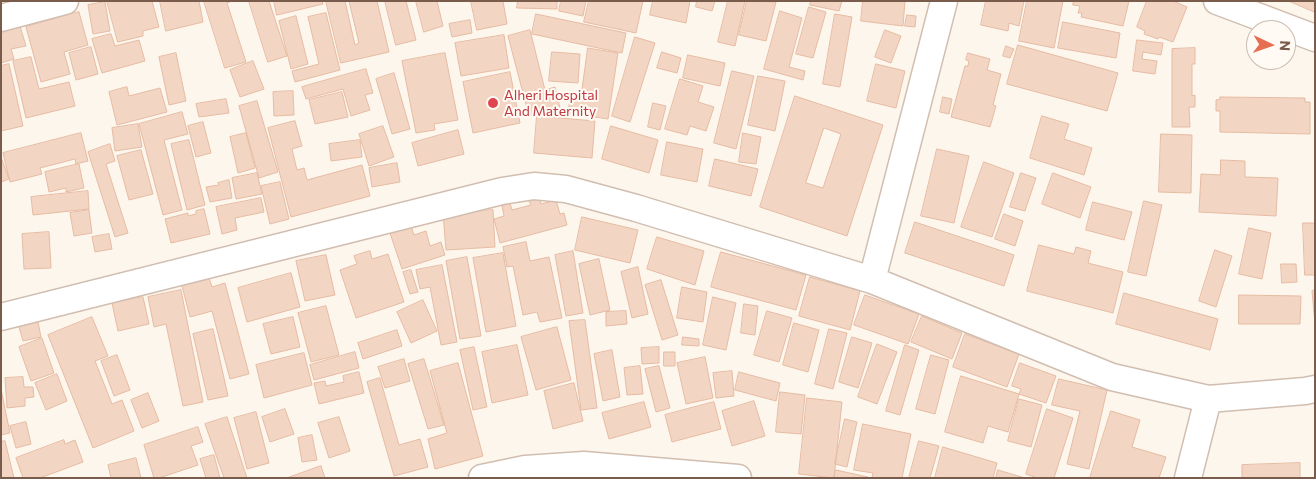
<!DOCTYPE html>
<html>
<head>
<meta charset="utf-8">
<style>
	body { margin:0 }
	#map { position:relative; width:1316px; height:479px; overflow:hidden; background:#fdf6ec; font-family:Commissioner,sans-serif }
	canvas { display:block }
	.frame { position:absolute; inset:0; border:2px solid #7a5c4d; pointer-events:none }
	.north { position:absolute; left:1246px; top:20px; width:50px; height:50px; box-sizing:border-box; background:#fffaf3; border:1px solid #cabbb1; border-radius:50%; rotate:93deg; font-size:14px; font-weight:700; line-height:20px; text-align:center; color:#7a5c4d }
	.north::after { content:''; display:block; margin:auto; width:18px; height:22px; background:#e76f51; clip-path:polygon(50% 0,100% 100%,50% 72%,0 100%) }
</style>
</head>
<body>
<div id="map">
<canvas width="1316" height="479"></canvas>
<div class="frame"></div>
<div class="north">N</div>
</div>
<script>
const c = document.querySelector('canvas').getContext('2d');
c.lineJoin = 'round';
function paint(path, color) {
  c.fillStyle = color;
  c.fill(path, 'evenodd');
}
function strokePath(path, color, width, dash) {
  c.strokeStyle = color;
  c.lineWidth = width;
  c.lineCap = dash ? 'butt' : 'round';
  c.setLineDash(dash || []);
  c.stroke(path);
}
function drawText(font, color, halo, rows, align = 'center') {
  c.font = font + ' Commissioner,sans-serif';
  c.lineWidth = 4;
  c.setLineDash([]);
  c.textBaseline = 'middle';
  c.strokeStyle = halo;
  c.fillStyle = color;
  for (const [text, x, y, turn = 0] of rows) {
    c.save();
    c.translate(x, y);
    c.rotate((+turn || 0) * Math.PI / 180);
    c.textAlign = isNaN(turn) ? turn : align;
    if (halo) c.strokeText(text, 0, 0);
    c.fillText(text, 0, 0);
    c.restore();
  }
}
const building = new Path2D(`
	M107 1H152L159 27 143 31V36L118 42Z
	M160 1H199L203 22 166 31Z
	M204 1H232L227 3 246 62 225 68Z
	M249 1H269L287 56 268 62Z
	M274 1H322L323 4 277 15Z
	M326 1H345L355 45 359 43 349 1H377L389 52 341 63Z
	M385 1H406L416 40 396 45Z
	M416 1H437L443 26 424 32Z
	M471 1H503L507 24 477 30Z
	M518 1H557V9L517 8Z
	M561 1H586L583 16 559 11Z
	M589 1H643L636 33 584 22Z
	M653 1H690L686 23 650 15Z
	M697 1H715L712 11 696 7Z
	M728 1H745L735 46 718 42Z
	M747 1 776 2 766 41 739 35Z
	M811 1H842L839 11 810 5Z
	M863 1H905L903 26 861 21Z
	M986 1H1024L1019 26 1009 23 1008 31 981 25Z
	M1027 1H1063L1054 48 1019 41Z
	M1074 1H1129L1123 26 1081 17 1082 13H1078L1080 6 1073 5Z
	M1147 1H1173L1187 7 1173 42 1159 37 1158 39 1144 34 1145 31 1137 27Z
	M1289 1H1315V12Z
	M105 2 110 31 93 34 88 5Z
	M809 7 826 12 813 58 796 54Z
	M780 11 802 18 789 67 805 71 803 80 764 69Z
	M79 12 88 45 64 52 70 74 41 82 26 27Z
	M326 13 340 70 295 82 292 71 319 64 308 17Z
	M536 14 626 33 622 53 532 34Z
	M835 14 852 17 840 87 823 84Z
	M907 15 916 16 915 27 905 26Z
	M296 16 308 64 291 69 279 21Z
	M470 20 472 33 452 37 449 24Z
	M1063 22 1120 33 1116 58 1058 48Z
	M19 23 26 46 11 49 14 59 1 63V28Z
	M530 30 545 90 555 87 560 108 529 116 508 36Z
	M885 30 901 36 891 63 875 57Z
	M111 34 115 46 139 40 145 61 102 73 92 39Z
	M504 35 509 68 461 76 455 43Z
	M635 37 655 43 630 122 612 116Z
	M1137 40 1163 43 1161 55 1143 52 1142 59 1157 61 1155 74 1133 71Z
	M1018 45 1118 73 1107 111 1007 84Z
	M1006 46 1014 49 1010 58 1003 56Z
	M91 47 98 74 76 80 69 53Z
	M588 48 618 53 608 119 568 113 571 92 581 94Z
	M1195 48V64H1192V96L1195 95V107H1189L1190 127H1172V49Z
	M552 52 580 54 578 83 549 81Z
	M662 52 681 58 677 73 657 68Z
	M176 53 186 101 169 105 159 57Z
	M445 53 458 120 434 124 435 130 416 133 402 61Z
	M968 53 990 59 987 70 1001 74 993 105 996 106 990 127 951 117 965 66H968L969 61 966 60Z
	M688 55 725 63 720 86 683 78Z
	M31 57 39 89 69 82 75 106 26 118 13 61Z
	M253 61 264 89 240 97 230 70Z
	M9 64 23 126 1 131V66Z
	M876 64 905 71 896 108 867 101Z
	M366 69 373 93 365 95 370 110 351 116 343 89 306 99 302 87Z
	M732 71 754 76 736 149 714 143Z
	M510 72 520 123 473 133 463 82Z
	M394 73 410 129 392 134 376 79Z
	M758 76 785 81 775 131 748 125Z
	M680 79 703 86 698 102 714 107 706 131 690 126 687 135 665 129Z
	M127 87 129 96 160 88 167 112 117 125 109 92Z
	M293 91 294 115 274 116 273 92Z
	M342 92 348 117 315 124 309 100Z
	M795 96 883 125 847 236 760 207ZM824 128 841 134 823 188 806 183Z
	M943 97 952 99 949 114 940 112Z
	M1220 97 1305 98V102H1310V134L1220 132V111H1216V100L1220 99Z
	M226 99 229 113 199 117 196 104Z
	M257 101 278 172 259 178 239 106Z
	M653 103 666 106 660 130 648 127Z
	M182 112 188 134 164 140 182 210 163 215 139 124Z
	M537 116 595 121 592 158 534 153Z
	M1042 116 1069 124 1064 139 1092 148 1084 175 1030 158Z
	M295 121 302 146 292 149 297 170 304 168 307 180 362 165 370 196 291 217 268 128Z
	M203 122 211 153 196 157 188 126Z
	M138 124 142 147 115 151 112 128Z
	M383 126 394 157 369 166 359 134Z
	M611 126 658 140 649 173 602 159Z
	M458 130 464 154 418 166 412 143Z
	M81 133 88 161 76 164 75 159 40 168 42 174 10 182 3 153Z
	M246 133 255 168 238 173 230 137Z
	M743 133 761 137 756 164 739 162Z
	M1161 134 1192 135 1191 193 1159 192Z
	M189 140 205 205 187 210 171 144Z
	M360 140 362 157 331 161 329 144Z
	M667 142 703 149 697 182 661 175Z
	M110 144 115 161 106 164 128 233 115 237 88 152Z
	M937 149 969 156 954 223 921 216Z
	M141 150 153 194 129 200 117 156Z
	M1 157 9 179 1 182Z
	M715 159 758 169 751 196 709 186Z
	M1221 160 1245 161V177L1278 178 1276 216 1199 212 1201 174 1220 175Z
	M984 162 1014 173 992 237 961 227Z
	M397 163 400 182 372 187 369 168Z
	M79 164 84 188 66 192V188L49 192 45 172Z
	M257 173 262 194 236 199 232 178Z
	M1021 173 1036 178 1025 211 1010 207Z
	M1053 173 1091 187 1080 218 1042 204Z
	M229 180 232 198 210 202 206 187 219 185 218 183Z
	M280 182 289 219 270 224 261 186Z
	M88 191 89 209 33 215 31 197Z
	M261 198 264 212 235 218 237 230 222 234 216 207Z
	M540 199 541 204 556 200 560 214 564 213 567 225 500 243 494 219 504 216 502 206 510 203 512 210 531 205 529 201Z
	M1144 201 1162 205 1146 276 1128 272Z
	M1093 202 1132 212 1124 240 1086 230Z
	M204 209 210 234 171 243 165 219 188 213V216L196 214V211Z
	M89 210 92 233 74 236 70 213Z
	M493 210 495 247 446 250 443 213Z
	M1004 214 1023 221 1015 246 995 239Z
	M582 217 638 230 630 263 575 250Z
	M915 222 1014 255 1004 286 905 253Z
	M1303 223H1315V275H1305Z
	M411 226 414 235 426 231 430 246 441 242 445 255 402 269 390 233Z
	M1249 228 1271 233 1262 279 1239 274Z
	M49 232 51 268 24 269 22 234Z
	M109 234 112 249 95 252 92 237Z
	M657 237 704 251 695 285 647 269Z
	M526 242 530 261 549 257 562 318 540 322 537 312 523 315 513 266 507 267 503 247Z
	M1039 245 1074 254 1076 247 1091 251 1088 263 1123 272 1113 313 1027 291Z
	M1215 250 1232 256 1216 307 1199 301Z
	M370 251 372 259 388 254 404 302 356 318 340 270 357 264 354 256Z
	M573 251 583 313 566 316 555 255Z
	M721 252 806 275 796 310 711 287Z
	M503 253 516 326 486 332 473 258Z
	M326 255 335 295 305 301 296 261Z
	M467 257 481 336 460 339 446 261Z
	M599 259 610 310 590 315 579 264Z
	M1281 264H1296L1297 282 1282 283Z
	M442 265 457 342 441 345 430 287 420 289 416 270Z
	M638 267 648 314 632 318 621 272Z
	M411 270 418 292 410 294 403 272Z
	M291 273 300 307 247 322 238 288Z
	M810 277 860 291 850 330 799 316Z
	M209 278 212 287 225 283 249 374 230 379 212 311 190 317 182 286Z
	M661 280 678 335 662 340 645 285Z
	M682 287 707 292 703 322 677 318Z
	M181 290 203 402 183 406 166 324 154 327 148 297Z
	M1315 290V324L1312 291Z
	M1124 293 1218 319 1210 350 1116 324Z
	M865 295 919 314 908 344 854 325Z
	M1239 295 1301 296 1300 324H1239Z
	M143 297 149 324 118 331 112 303Z
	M713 297 736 303 726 350 703 345Z
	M423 300 437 331 411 343 397 312Z
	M744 304 758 306 755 335 741 333Z
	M326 306 339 355 311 362 298 313Z
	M626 311 627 324 606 326V312Z
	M767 311 792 318 779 362 754 355Z
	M922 316 962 333 952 359 911 342Z
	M92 317 108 356 95 361 112 404 122 400 134 431 93 448 48 335Z
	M293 317 300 347 271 354 263 324Z
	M585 320 597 408 581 410 569 321Z
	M38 322 41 337 23 341 19 327Z
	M794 323 819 330 808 372 783 365Z
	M557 327 571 380 536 390 521 337Z
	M213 329 228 396 208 400 193 334Z
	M829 329 847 333 833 389 815 384Z
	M397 330 402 346 363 359 358 343Z
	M965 334 1019 354 1007 387 953 367Z
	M683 337 699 339V346L682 345Z
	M852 337 872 343 858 388 839 382Z
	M42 338 54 373 31 381 19 347Z
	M877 344 897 352 877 404 858 397Z
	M517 345 528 395 492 403 482 352Z
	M905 345 919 350 900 415 886 411Z
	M474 347 487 407 473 410 460 350Z
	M659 347V363L642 364 641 348Z
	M612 350 620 397 603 401 594 354Z
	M355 352 359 368 314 380 310 365Z
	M664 352H675V366H664Z
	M304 353 312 385 264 398 256 365Z
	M117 355 130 390 114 396 101 361Z
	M931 355 949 360 935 414 916 409Z
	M705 357 713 398 686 404 677 363Z
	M404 359 410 381 385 388 378 367Z
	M424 359 444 425 428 429 408 364Z
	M458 363 483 456 435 469 428 439 447 433 430 371Z
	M1020 363 1056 376 1046 403 1019 394 1021 389 1012 386Z
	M640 366 643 394 627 395 624 368Z
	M659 366 670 408 656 412 645 369Z
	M732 371 734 396 716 398 713 373Z
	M359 372 364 393 319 404 314 383 325 381 326 386 344 382 343 376Z
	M739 372 780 383 776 401 735 390Z
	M57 374 67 401 46 410 35 383Z
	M961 376 1019 394 1008 432 988 426 983 443 945 432Z
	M23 377 24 387H33L34 397 25 398V406L7 408 5 378Z
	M380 378 399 445 420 439 428 467 394 476 367 382Z
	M1059 379 1107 390 1089 469 1067 464 1080 411 1052 405Z
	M574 383 583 421 553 429 544 391Z
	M1 389 10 433 1 435Z
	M780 392 805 395 801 434 776 432Z
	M148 393 159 421 142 428 131 400Z
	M807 398 842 402 834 478 799 474Z
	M1019 399 1042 405 1031 447 1008 441Z
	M754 401 765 436 732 446 722 411Z
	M644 402 651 427 609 439 602 413Z
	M714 402 721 429 672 442 665 415Z
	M285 409 294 434 270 442 262 417Z
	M1047 409 1073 418 1054 478H1037L1026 474Z
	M1111 411 1140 420 1132 447 1166 457 1159 478H1090Z
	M256 412 269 463 247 469 234 418Z
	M227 417 247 478H224L205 424Z
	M339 417 350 451 329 458 318 423Z
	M845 419 857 422 847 467 835 464Z
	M26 422 31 444 16 448 10 426Z
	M863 424 911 434 902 478H872L873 473 854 470Z
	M198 427 203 442 191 446 198 465 159 478H154L144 445Z
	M312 435 317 460 302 462 298 438Z
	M64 440 65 444 75 440 83 462 40 478H23L16 458Z
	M5 441 14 478H1V442Z
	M919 441 939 446 930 478H909Z
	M943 447 997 463 993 478H935Z
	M214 455 220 478H206L200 459Z
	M136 458 141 478H111L108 465Z
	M1300 463V478H1242V465Z
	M321 466 325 478H287Z
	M836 470 868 477V478H834Z
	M998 470 1025 478H996Z`);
paint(building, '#f3d5c3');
strokePath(building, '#e6bba3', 1);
const minor = new Path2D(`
	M1217 1 1315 38
	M1 18 65 1
	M872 280 944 1
	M1 317 502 191 534 186 566 189 636 208 872 280 1112 377 1208 399 1305 391 1315 389
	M482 478 525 469 584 465 738 478
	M1188 478 1208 399`);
strokePath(minor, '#d1beb0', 29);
strokePath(minor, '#fff', 26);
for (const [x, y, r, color] of [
	[493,103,6,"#e0444e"]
]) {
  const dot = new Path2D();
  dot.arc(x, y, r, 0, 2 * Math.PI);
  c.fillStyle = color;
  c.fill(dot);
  strokePath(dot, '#fffaf3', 2);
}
drawText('14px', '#be3a42', '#fffaf3', [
	["Alheri Hospital",504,95],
	["And Maternity",504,111]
], 'left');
</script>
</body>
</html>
